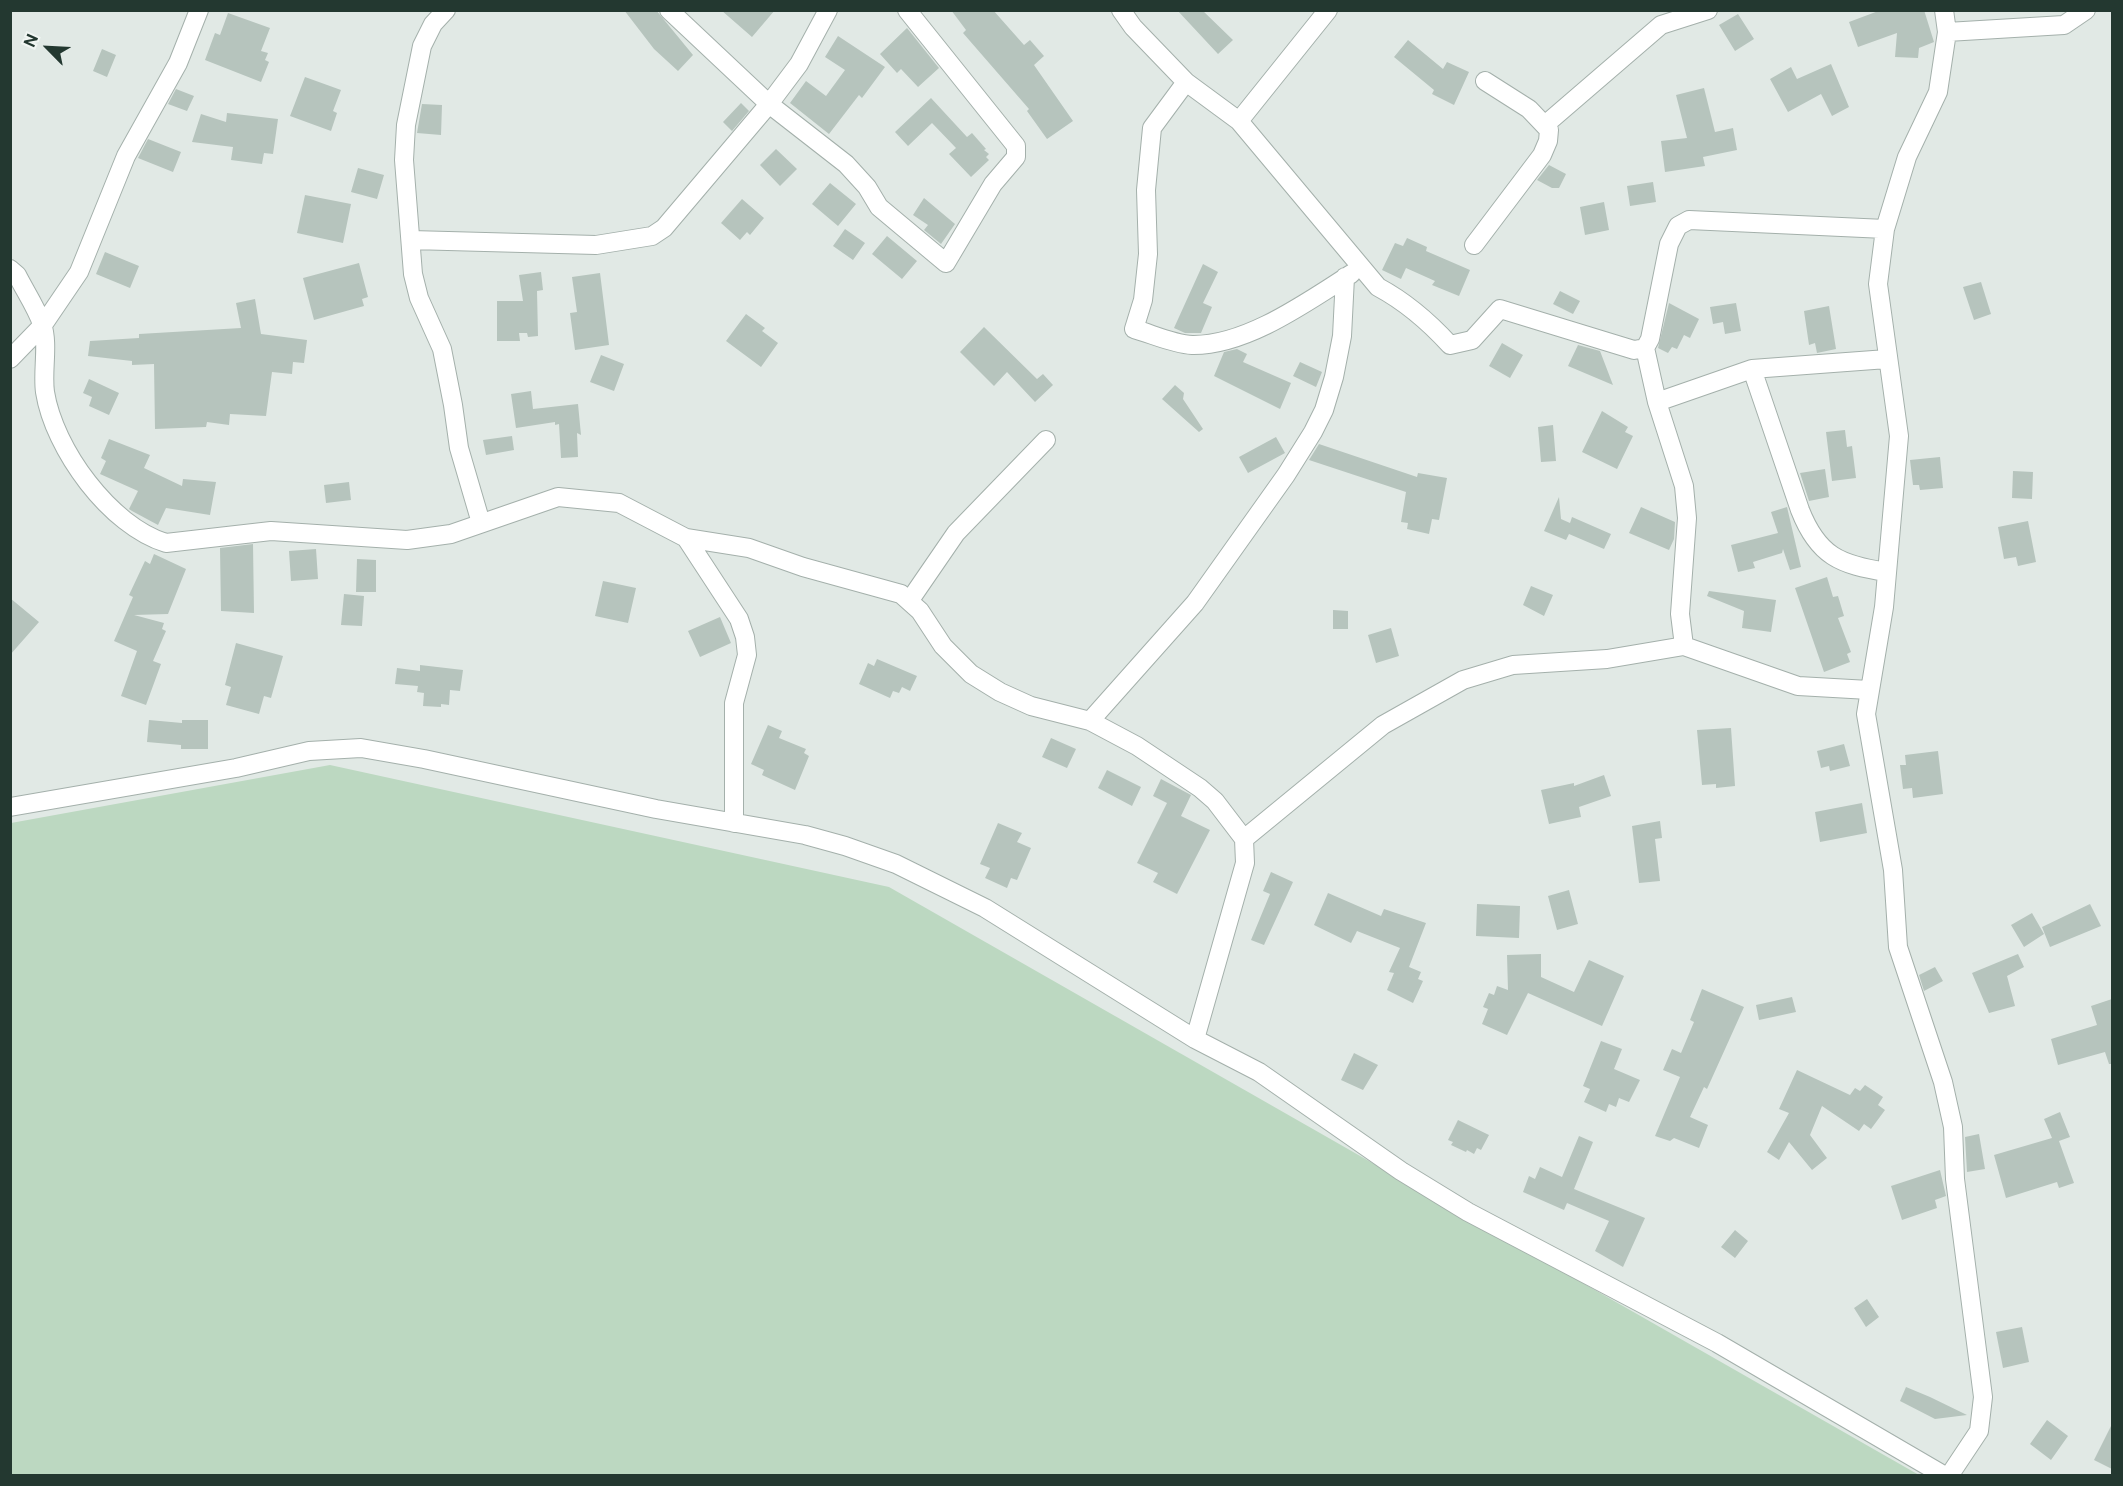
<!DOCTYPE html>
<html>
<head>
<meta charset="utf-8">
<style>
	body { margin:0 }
	#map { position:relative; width:2123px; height:1486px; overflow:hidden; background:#e1e9e5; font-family:"Public Sans",sans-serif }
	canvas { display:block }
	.frame { position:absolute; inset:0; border:12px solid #233830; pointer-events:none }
	.north { position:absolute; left:18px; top:18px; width:60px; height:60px; -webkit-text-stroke:4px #f1f6f3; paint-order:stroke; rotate:294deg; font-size:16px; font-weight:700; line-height:24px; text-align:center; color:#233830 }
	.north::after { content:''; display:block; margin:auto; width:21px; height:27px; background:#233830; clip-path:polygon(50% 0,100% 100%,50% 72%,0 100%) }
</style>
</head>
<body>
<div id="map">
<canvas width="2123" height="1486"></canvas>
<div class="frame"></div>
<div class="north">N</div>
</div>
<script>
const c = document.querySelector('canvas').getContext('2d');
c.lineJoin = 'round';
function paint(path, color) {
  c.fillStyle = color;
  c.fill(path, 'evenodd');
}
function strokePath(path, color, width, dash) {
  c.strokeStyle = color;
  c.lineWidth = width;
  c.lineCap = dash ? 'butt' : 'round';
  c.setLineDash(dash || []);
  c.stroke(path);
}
paint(new Path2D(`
	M330 765 889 887 1919 1475 11 1476V823Z`), '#bcd8c1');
paint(new Path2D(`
	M624 10H656L693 55 678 71 654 49Z
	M721 10H775L752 37Z
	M951 10H993L1024 45 1030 40 1044 56 1034 65 1073 121 1047 139 1027 111 1029 109 963 33 966 30Z
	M1177 10H1202L1233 40 1218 54Z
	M1881 10H1924L1934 42 1919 48 1918 58 1895 57 1897 33 1858 47 1849 22Z
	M228 13 270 28 261 51 268 53 265 60 269 62 261 82 205 60 215 33 220 35Z
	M1738 14 1754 39 1735 51 1719 25Z
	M907 28 939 68 918 87 901 69 897 73 880 54Z
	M838 36 885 67 862 98 859 95 829 134 790 103 806 81 826 96 845 70 825 57Z
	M1408 40 1443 69 1447 62 1469 72 1454 105 1432 94 1434 90 1394 57Z
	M102 49 116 55 107 77 93 71Z
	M1831 64 1849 107 1832 116 1821 94 1788 112 1770 79 1791 67 1797 79Z
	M305 77 341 90 333 111 337 113 331 131 290 116Z
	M1704 88 1715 132 1733 128 1737 150 1703 157 1705 166 1665 172 1661 141 1687 138 1676 95Z
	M176 89 194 96 187 111 168 104Z
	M931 98 967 137 972 133 986 149 984 150 989 154 986 157 989 160 971 177 949 154 956 148 932 123 908 146 895 132Z
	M741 103 749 111 732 131 723 122Z
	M422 104 442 105 441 135 417 133Z
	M227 113 278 119 273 154 264 153 262 164 231 160 233 147 192 142 201 114 226 122Z
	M148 139 181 152 173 172 138 158Z
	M776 149 797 169 780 186 760 165Z
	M1549 165 1566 174 1559 188H1552L1537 180Z
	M358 168 384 175 377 199 351 192Z
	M1653 182 1656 202 1630 206 1627 186Z
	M830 183 856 204 838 226 812 204Z
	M305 195 351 204 343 243 297 233Z
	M924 198 955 224 941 244 924 230 928 225 913 215Z
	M742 199 764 218 750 235 747 232 740 240 721 223Z
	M1604 202 1609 230 1585 235 1580 207Z
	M845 229 865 243 853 260 833 246Z
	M887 236 917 261 902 279 872 254Z
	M1407 238 1427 247 1426 251 1470 270 1459 296 1432 285 1435 281 1406 268 1401 279 1382 270 1395 243 1403 246Z
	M105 252 139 266 130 288 96 274Z
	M359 263 368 297 362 299 364 306 314 320 303 278Z
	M1203 264 1218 272 1203 303 1212 307 1201 333H1185L1174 328Z
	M541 272 543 290 537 291 538 336 528 337 527 333H519L520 341H497V301H523L519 275Z
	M600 273 609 345 575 350 570 313 577 312 572 277Z
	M1981 282 1991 314 1974 320 1963 287Z
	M1560 291 1580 301 1573 314 1553 304Z
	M255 299 261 334 307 340 304 363 293 362 292 374 272 372 266 416 230 414 229 425 207 422 206 427 155 429 154 364 132 365V361L88 356 90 341 139 338V334L241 328 236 303Z
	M1669 303 1699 319 1690 338 1684 335 1677 349 1672 347 1668 353 1658 348Z
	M1736 303 1741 331 1725 334 1723 322 1713 324 1710 307Z
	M1829 306 1836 349 1817 353 1815 343 1809 345 1804 311Z
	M746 314 765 328 762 331 778 343 761 367 726 341Z
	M984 327 1037 379 1043 374 1053 385 1035 402 1007 372 994 386 960 352Z
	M1502 343 1523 355 1510 378 1489 366Z
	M1578 345 1600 351 1613 385 1568 366Z
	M1237 349 1247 354 1243 362 1291 383 1280 409 1214 376 1224 352Z
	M601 355 624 364 614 391 590 382Z
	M1300 362 1322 372 1316 387 1293 376Z
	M89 379 119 393 109 415 89 406 92 397 83 393Z
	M1175 385 1184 393 1183 399 1203 429 1199 432 1162 399Z
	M531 391 533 409 578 404 581 435 577 433 578 457 561 458 559 424 555 425V422L516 428 511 394Z
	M1602 411 1628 427 1625 432 1633 436 1617 469 1582 452Z
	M1553 425 1556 461 1541 462 1538 427Z
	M1845 430 1847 447 1852 446 1856 478 1832 481 1826 432Z
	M512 436 514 450 486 455 483 440Z
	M1276 437 1285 453 1248 473 1239 457Z
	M109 439 150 455 144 468 182 486 183 479 216 482 210 515 166 508 158 525 132 511 129 509 138 491 100 474 106 461 101 458Z
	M1319 444 1417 477 1418 473 1447 478 1439 520 1432 519 1429 534 1407 529 1408 523 1401 522 1406 492 1309 460Z
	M1940 457 1943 488 1920 490 1919 485H1913L1910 460Z
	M1825 469 1829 497 1809 501 1800 473Z
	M2013 471 2033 472 2032 499 2012 498Z
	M349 482 351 500 326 503 324 485Z
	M1559 497 1561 519 1570 523 1572 517 1611 534 1604 549 1569 534 1566 540 1544 531Z
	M1641 507 1675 522 1674 539 1669 550 1629 533Z
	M1787 507 1801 567 1790 570 1783 549 1782 553 1753 562 1755 568 1738 572 1731 545 1778 533 1771 512Z
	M2028 521 2036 562 2018 566 2016 557 2004 559 1998 527Z
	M253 544 254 613 221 611 220 548Z
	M316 549 318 579 291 581 289 551Z
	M154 554 186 569 168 614 134 615 164 623 162 629 166 631 153 661 161 664 146 705 121 696 137 651 114 641 133 597 129 595 145 561 150 564Z
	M357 559 376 560V592H356Z
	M1827 577 1833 597 1838 596 1844 616 1838 618 1851 652 1847 654 1850 662 1824 672 1795 588Z
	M603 581 636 588 628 623 595 616Z
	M1531 586 1553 595 1544 616 1523 605Z
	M1709 591 1776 600 1771 632 1742 628 1744 611 1707 596Z
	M344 594 364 596 362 626 341 625Z
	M10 598 39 622 10 655Z
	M1333 610 1348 611V629H1333Z
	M720 617 731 643 700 657 688 631Z
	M1391 628 1399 656 1376 663 1368 635Z
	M236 643 283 656 271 698 264 696 259 714 226 705 231 687 225 685Z
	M877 659 917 676 910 691 902 687 899 693 893 691 890 698 859 684 868 663 874 666Z
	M420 665 463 670 460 691 450 690 449 705 441 704V707L423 706 424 693 417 692 418 686 395 684 397 668 420 671Z
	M149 720 182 723V720H208V749H181V745L147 742Z
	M768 725 782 731 779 738 806 749 804 753 809 756 795 790 762 775 764 770 751 764Z
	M1731 728 1735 786 1716 788V784L1702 785 1697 730Z
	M1051 738 1076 749 1067 768 1042 757Z
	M1844 744 1850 766 1830 771 1829 766 1821 768 1817 751Z
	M1938 751 1943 794 1913 798 1912 788 1903 789 1900 765H1906L1905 755Z
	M1107 770 1141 787 1132 806 1098 788Z
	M1604 775 1611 796 1579 807 1581 817 1549 824 1541 790 1574 783V786Z
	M1161 779 1191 795 1181 816 1210 830 1177 894 1153 882 1158 873 1137 863 1167 803 1153 796Z
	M1862 803 1867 833 1820 842 1815 812Z
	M1660 821 1662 838 1655 839 1660 881 1639 883 1632 826Z
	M998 823 1022 833 1017 842 1031 848 1017 880 1011 878 1007 888 985 878 990 868 980 864Z
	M1271 872 1293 882 1264 945 1251 940 1270 894 1263 891Z
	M1569 890 1578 924 1557 930 1548 896Z
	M1328 893 1381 916 1384 909 1426 923 1409 967 1421 972 1418 979 1423 981 1413 1003 1387 990 1394 973 1389 972 1400 948 1357 931 1351 943 1314 925Z
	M1477 904 1520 906 1519 938 1476 936Z
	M2090 904 2101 926 2050 947 2042 927Z
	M2032 913 2044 934 2024 947 2011 925Z
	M1541 954V977L1574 992 1589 960 1624 976 1602 1026 1528 993 1507 1035 1482 1024 1488 1009 1483 1007 1489 993 1494 995 1497 986 1508 990 1507 955Z
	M2018 954 2024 967 2007 976 2015 1006 1989 1013 1972 973Z
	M1935 967 1943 981 1924 991 1919 975Z
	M1702 989 1744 1007 1707 1089 1704 1087 1690 1117 1708 1125 1699 1148 1674 1138 1670 1141 1655 1136 1680 1077 1663 1070 1672 1049 1681 1053 1694 1022 1690 1020Z
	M1792 997 1796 1012 1759 1020 1756 1005Z
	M2112 999V1064H2109L2105 1052 2058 1065 2051 1039 2097 1025 2091 1006Z
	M1601 1041 1622 1049 1614 1069 1640 1080 1629 1102 1619 1098 1616 1107 1609 1104 1606 1112 1584 1102 1590 1089 1583 1086Z
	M1354 1053 1378 1065 1363 1090 1341 1080Z
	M1797 1070 1850 1095 1855 1088 1860 1091 1865 1085 1883 1097 1878 1105 1885 1110 1871 1129 1864 1124 1859 1131 1822 1106 1810 1135 1827 1158 1812 1170 1789 1142 1779 1160 1767 1152 1789 1113 1779 1109Z
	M2060 1112 2070 1137 2059 1141 2074 1183 2059 1188 2057 1182 2006 1198 1994 1155 2052 1138 2044 1119Z
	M1458 1120 1489 1135 1481 1150 1477 1148 1474 1154 1467 1150 1466 1152 1451 1145 1453 1142 1448 1140Z
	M1979 1134 1985 1169 1967 1172 1965 1137Z
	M1579 1136 1593 1142 1574 1189 1645 1218 1623 1267 1595 1251 1609 1221 1567 1203 1564 1210 1523 1192 1529 1176 1535 1179 1540 1167 1562 1177Z
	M1940 1170 1946 1196 1935 1200 1937 1208 1902 1220 1891 1186Z
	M1735 1230 1748 1241 1735 1258 1721 1247Z
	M1867 1299 1879 1317 1866 1327 1854 1308Z
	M2022 1327 2029 1362 2003 1368 1996 1332Z
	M1906 1387 1930 1397 1967 1415 1935 1419 1900 1401Z
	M2047 1420 2068 1436 2051 1460 2030 1444Z
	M2112 1424V1469L2094 1460Z`), '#b6c4bd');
const street = new Path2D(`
	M446 10 433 24 422 46 406 125 404 160 413 274 419 298 442 349 453 405 459 448 481 523
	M669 10 769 104 846 164 867 187 879 207 946 263 993 184 1016 157V146L907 10
	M1121 10 1133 27 1186 82 1239 121 1378 287C1406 302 1429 322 1450 345L1472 340 1500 309 1634 350 1645 348 1650 339 1669 244 1678 226 1689 220 1885 229
	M1944 10 1947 32 1938 92 1907 157 1885 229 1878 284 1899 436 1884 607 1866 714 1893 870 1898 947 1943 1082 1953 1127 1955 1179 1983 1397 1979 1431 1949 1476
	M1947 32 2064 25 2086 10
	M1186 82 1152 128 1146 190 1148 254 1143 300 1134 329C1152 334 1173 344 1192 345 1246 346 1307 302 1351 274
	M1239 121 1328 10
	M1546 124 1661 25 1708 10
	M411 240 596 245 652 236 664 228 769 104 799 64 828 10
	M1474 245 1542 155 1548 141 1549 130 1529 109 1485 81
	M10 269 17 275C25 291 36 307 42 324 49 344 42 371 45 392 54 449 110 526 166 543L271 531 407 540 451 534 558 497 619 503 686 538 749 548 803 567 901 594 920 611 943 646 971 674 1000 692 1031 706 1090 721 1137 746 1200 788 1215 801 1244 839 1245 863 1195 1039
	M1645 348 1657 402 1684 486 1687 518 1680 614 1684 646
	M10 359 43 325 79 272 126 156 178 63 199 10
	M1752 369 1800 510C1818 556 1840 565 1887 572
	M1657 402 1752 369 1887 359
	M686 538 739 619 745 637 747 655 734 703V823
	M910 600 956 533 1046 440
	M1090 721 1195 603 1286 475 1313 432 1324 410 1334 377 1342 336 1345 277
	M10 807 236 768 309 751 361 748 424 759 656 809 805 835 845 846 896 864 985 908 1195 1039 1259 1072 1401 1171 1468 1212 1717 1343 1945 1476
	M1244 839 1383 725 1463 680 1513 665 1607 659 1684 646 1798 686 1869 690`);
strokePath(street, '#a4b0ab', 20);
strokePath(street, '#fff', 18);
</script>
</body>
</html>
